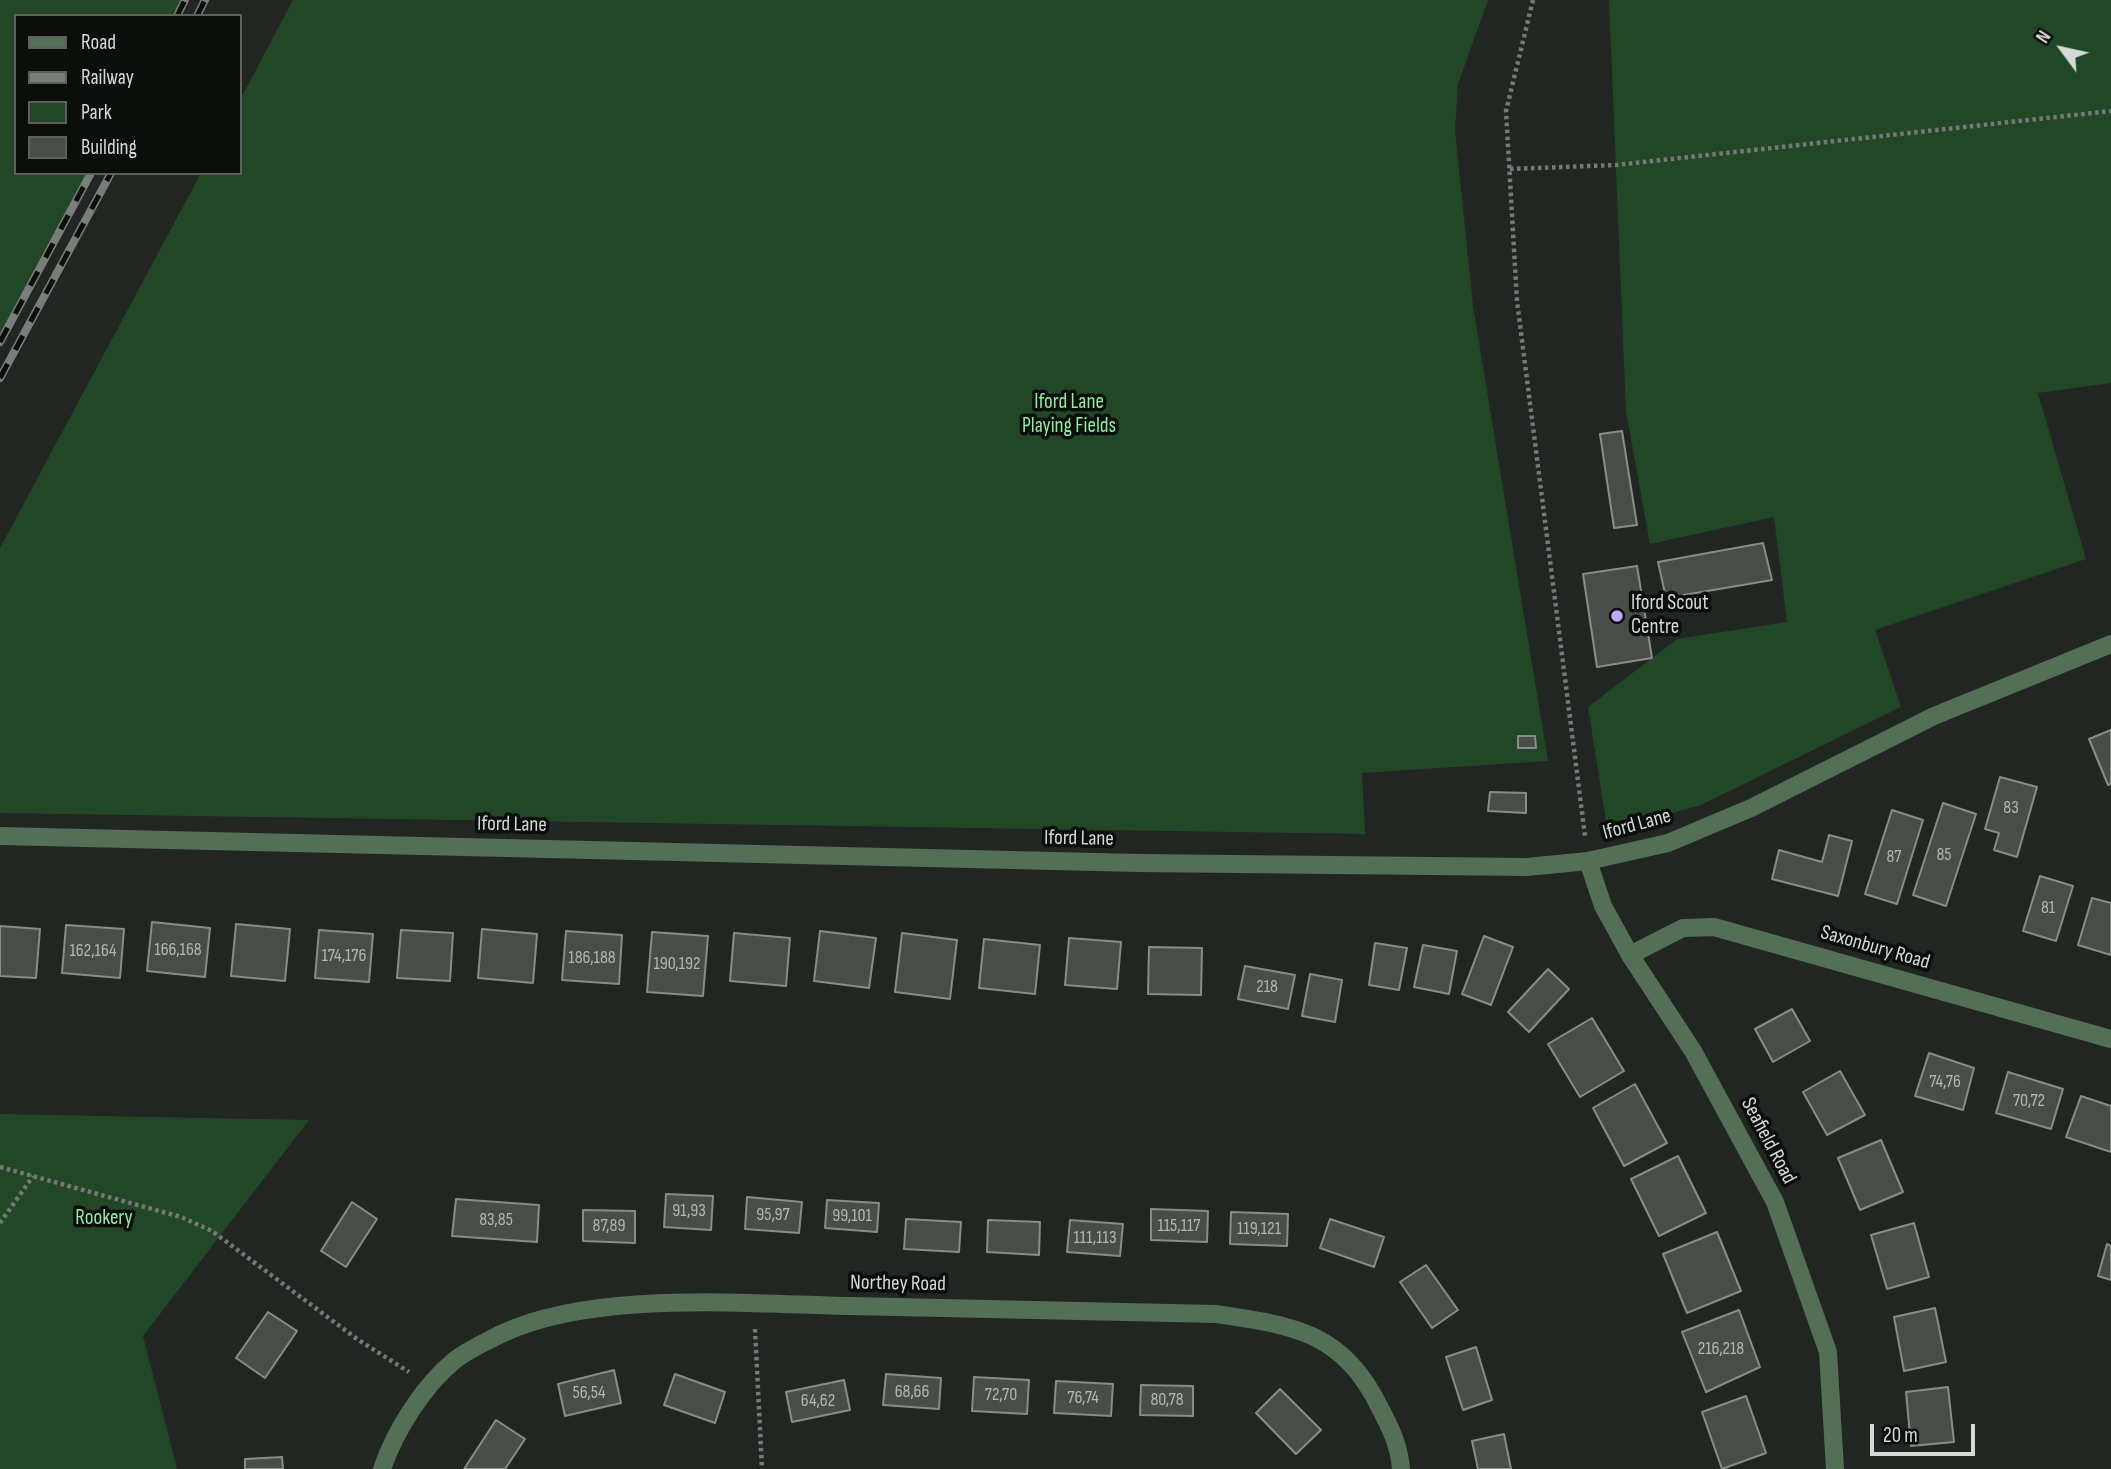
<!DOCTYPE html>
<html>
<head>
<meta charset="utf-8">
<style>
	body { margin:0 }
	#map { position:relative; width:2111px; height:1469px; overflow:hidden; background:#212622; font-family:"Sofia Sans Condensed",sans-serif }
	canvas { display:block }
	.legend { position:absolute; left:14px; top:14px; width:228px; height:161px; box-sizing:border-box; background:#0c0e0c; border:2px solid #5d605d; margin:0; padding:9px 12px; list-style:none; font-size:21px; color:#d6dad7 }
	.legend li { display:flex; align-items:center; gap:14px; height:35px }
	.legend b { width:35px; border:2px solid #5d605d }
	.north { position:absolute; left:2027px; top:14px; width:70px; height:70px; -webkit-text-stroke:5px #0c0e0c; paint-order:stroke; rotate:303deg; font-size:19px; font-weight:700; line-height:28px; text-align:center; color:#d6dad7 }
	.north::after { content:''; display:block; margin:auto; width:24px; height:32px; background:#d6dad7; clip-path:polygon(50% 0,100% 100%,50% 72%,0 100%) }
	.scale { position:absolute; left:1870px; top:1424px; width:105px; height:32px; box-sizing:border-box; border:4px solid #d6dad7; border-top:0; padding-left:9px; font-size:21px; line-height:24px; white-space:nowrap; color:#d6dad7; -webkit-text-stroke:5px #0c0e0c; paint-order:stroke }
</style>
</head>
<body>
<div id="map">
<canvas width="2111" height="1469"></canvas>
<ul class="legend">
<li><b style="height:9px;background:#536f56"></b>Road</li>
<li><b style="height:9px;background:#797e7a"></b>Railway</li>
<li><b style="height:19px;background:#214727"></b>Park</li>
<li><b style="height:19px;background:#484d48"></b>Building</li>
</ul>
<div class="north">N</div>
<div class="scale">20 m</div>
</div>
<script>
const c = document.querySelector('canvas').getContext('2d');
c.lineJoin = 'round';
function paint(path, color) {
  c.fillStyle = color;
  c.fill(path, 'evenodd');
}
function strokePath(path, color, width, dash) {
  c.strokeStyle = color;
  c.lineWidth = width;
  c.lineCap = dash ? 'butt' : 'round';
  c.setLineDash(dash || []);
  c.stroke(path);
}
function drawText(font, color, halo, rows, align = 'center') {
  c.font = font + ' "Sofia Sans Condensed",sans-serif';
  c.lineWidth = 7;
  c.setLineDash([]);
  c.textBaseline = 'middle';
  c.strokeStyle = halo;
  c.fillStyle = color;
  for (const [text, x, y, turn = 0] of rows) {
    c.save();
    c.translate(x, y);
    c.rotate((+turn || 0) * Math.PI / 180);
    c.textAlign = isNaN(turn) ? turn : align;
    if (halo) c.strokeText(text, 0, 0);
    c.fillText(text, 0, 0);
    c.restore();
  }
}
paint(new Path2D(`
	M0 0H185L177 16H16V173H91L0 342Z
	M293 0H1488L1458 84 1455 130 1473 306 1548 761 1362 773 1365 834 0 813V548L201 173H240V100Z
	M1609 0H2111V383L2038 393 2086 559 1875 630 1901 707 1701 805 1650 819 1606 821 1588 707 1677 639 1787 622 1774 517 1650 544 1626 411Z
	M0 1114 309 1120 143 1336 177 1469H0Z`), '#214727');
const building = new Path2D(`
	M1622 431 1637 525 1614 528 1600 434Z
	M1763 543 1772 580 1666 598 1658 562Z
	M1637 566 1652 658 1597 667 1583 574Z
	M2111 730V784L2108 785 2089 739Z
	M1518 736H1535L1536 748H1518Z
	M2000 777 2037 787 2017 857 1994 850 1999 833 1985 829Z
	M1490 792 1526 793V813L1488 811Z
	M1943 803 1976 814 1946 906 1913 895Z
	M1892 810 1923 820 1897 904 1865 894Z
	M1829 835 1852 841 1838 896 1772 879 1779 850 1822 862Z
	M2040 876 2073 886 2056 941 2023 931Z
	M2092 898 2111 903V955L2078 945Z
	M152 922 210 928 205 977 147 971Z
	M236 924 290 929 285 981 231 976Z
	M66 925 124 929 120 978 62 973Z
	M0 926 40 929 36 978 0 976Z
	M482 929 537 934 533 983 478 978Z
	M319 930 373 934 369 982 315 978Z
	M401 930 453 933 450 981 397 978Z
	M566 931 622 935 619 984 562 980Z
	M820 931 876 938 869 988 814 981Z
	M652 932 708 936 703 996 647 992Z
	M734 933 790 938 786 986 730 981Z
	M902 933 957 940 950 999 895 992Z
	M1484 936 1513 947 1491 1005 1462 994Z
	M1069 938 1121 942 1117 989 1065 985Z
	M984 939 1040 945 1035 994 979 988Z
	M1375 943 1407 948 1399 990 1369 985Z
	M1423 945 1457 951 1449 994 1414 987Z
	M1149 947 1202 948 1201 995 1148 994Z
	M1245 966 1295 975 1288 1009 1238 999Z
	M1548 969 1569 989 1529 1032 1508 1012Z
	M1310 974 1342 980 1335 1022 1302 1016Z
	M1792 1009 1810 1041 1773 1062 1755 1029Z
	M1592 1018 1624 1071 1580 1097 1548 1044Z
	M1929 1053 1974 1068 1963 1110 1915 1096Z
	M1840 1071 1865 1115 1827 1135 1803 1092Z
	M2008 1072 2063 1089 2051 1129 1996 1113Z
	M1635 1084 1667 1143 1624 1166 1593 1108Z
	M2081 1096 2111 1106V1152L2066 1137Z
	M1881 1140 1903 1192 1860 1210 1838 1158Z
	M1678 1156 1706 1213 1659 1236 1631 1179Z
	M666 1194 713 1196 711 1230 664 1227Z
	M747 1197 802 1202 799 1233 745 1229Z
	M456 1199 539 1205 537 1242 452 1236Z
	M827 1200 879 1203 877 1232 825 1228Z
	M352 1202 377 1219 346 1267 321 1251Z
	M1151 1209 1208 1211 1207 1242 1151 1240Z
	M583 1210 635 1211V1243L583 1241Z
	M1231 1212 1288 1214 1287 1246 1230 1244Z
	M906 1219 961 1222 959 1252 904 1249Z
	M1330 1219 1384 1237 1374 1267 1320 1248Z
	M988 1220 1040 1222 1039 1255 987 1252Z
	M1070 1220 1123 1224 1120 1256 1067 1252Z
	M1914 1223 1929 1277 1887 1289 1871 1235Z
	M1717 1232 1741 1291 1687 1313 1663 1254Z
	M2107 1244 2111 1246V1280L2098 1276Z
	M1426 1265 1458 1310 1432 1328 1400 1282Z
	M1935 1308 1946 1362 1904 1371 1894 1317Z
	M1739 1310 1760 1367 1706 1392 1682 1332Z
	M268 1312 297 1331 265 1378 236 1358Z
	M1476 1347 1492 1400 1463 1410 1446 1357Z
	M614 1370 621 1403 565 1416 558 1384Z
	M675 1374 725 1392 715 1423 664 1405Z
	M886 1374 941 1378 939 1409 883 1405Z
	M974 1377 1029 1380 1027 1414 972 1411Z
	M844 1380 850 1410 792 1422 786 1392Z
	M1056 1381 1113 1384 1111 1416 1054 1413Z
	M1141 1385 1193 1386V1416L1140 1415Z
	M1948 1387 1954 1442 1911 1446 1906 1392Z
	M1280 1389 1321 1430 1296 1454 1256 1413Z
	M1746 1396 1766 1453 1722 1469 1702 1412Z
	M496 1420 525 1439 505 1469H464Z
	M1504 1434 1511 1469H1478L1472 1441Z
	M282 1457 283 1469H245V1459Z`);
paint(building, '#484d48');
strokePath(building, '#878d88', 2);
strokePath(new Path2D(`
	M1533 0 1506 111 1517 301 1585 836
	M1510 169 1616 165 2111 111
	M0 1167 181 1217 212 1231 357 1339 409 1372
	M0 1223 33 1176
	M755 1329 762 1469`), '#767a77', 4.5, [3.5, 3.5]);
strokePath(new Path2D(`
	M0 836 1138 863 1527 867 1588 861 1668 843 1751 808 1934 716 2111 644
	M1588 861 1603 906 1630 955 1693 1051 1775 1202 1828 1352 1835 1469
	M1630 955 1683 928 1714 927 2111 1039
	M382 1469C395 1431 423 1386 455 1360 468 1350 486 1342 501 1334 594 1290 748 1304 851 1306 973 1309 1094 1311 1216 1314 1293 1325 1343 1332 1380 1408 1391 1429 1399 1445 1401 1469`), '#536f56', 18);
const rail = new Path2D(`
	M177 16 185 0
	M197 16 205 0
	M0 342 91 173
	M0 378 111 173`);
strokePath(rail, '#797e7a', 8);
strokePath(rail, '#0c0e0c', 5, [16]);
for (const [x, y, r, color] of [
	[1617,616,7,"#bfa8f4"]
]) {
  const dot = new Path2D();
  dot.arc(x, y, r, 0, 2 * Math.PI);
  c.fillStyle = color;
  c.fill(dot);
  strokePath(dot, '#0c0e0c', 2.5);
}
drawText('18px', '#b2b7b3', null, [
	["83",2011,808],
	["85",1944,855],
	["87",1894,857],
	["81",2048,908],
	["166,168",178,950],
	["162,164",93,951],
	["174,176",344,956],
	["186,188",592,958],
	["190,192",677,964],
	["218",1267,987],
	["74,76",1945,1082],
	["70,72",2029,1101],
	["91,93",689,1211],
	["95,97",773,1215],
	["99,101",852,1216],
	["83,85",496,1220],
	["87,89",609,1226],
	["115,117",1179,1226],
	["119,121",1259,1229],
	["111,113",1095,1238],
	["216,218",1721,1349],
	["68,66",912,1392],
	["56,54",589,1393],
	["72,70",1001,1395],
	["76,74",1083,1398],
	["80,78",1167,1400],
	["64,62",818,1401]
]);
drawText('21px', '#90ee9e', '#0c0e0c', [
	["Iford Lane",1069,403],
	["Playing Fields",1069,427],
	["Rookery",104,1219]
]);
drawText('21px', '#d6dad7', '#0c0e0c', [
	["Iford Scout",1631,604],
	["Centre",1631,628]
], 'left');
drawText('21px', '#d6dad7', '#0c0e0c', [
	["Iford Lane",512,825,1],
	["Iford Lane",1637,825,-15],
	["Iford Lane",1079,839,1],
	["Saxonbury Road",1875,948,16],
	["Seafield Road",1768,1141,62],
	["Northey Road",898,1284,1]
]);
</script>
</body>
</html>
